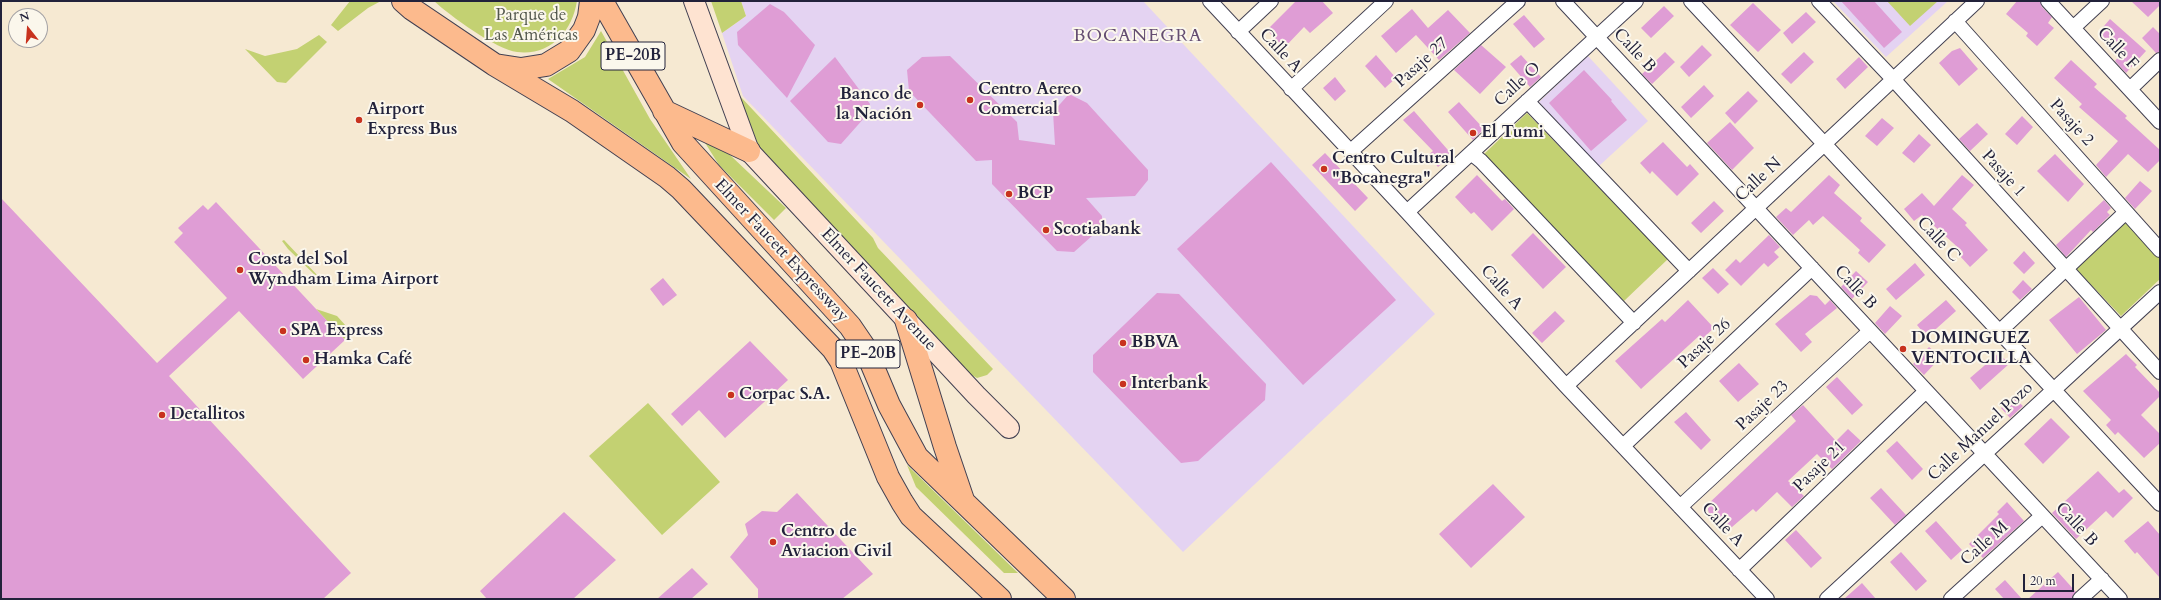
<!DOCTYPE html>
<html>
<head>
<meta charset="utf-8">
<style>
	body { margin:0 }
	#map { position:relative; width:2161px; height:600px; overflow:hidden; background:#f6e9d2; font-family:Cardo,serif }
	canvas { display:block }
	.frame { position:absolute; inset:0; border:2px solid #22223b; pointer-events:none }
	.north { position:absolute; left:8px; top:8px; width:40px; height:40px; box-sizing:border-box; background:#fbf7ec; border:1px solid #a4a2a5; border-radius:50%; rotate:343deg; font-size:11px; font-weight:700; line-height:16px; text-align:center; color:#22223b }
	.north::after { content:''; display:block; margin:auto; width:14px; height:18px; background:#c8321e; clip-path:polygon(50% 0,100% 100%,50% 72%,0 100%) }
	.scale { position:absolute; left:2023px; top:574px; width:51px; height:18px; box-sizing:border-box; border:2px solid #22223b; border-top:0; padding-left:5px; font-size:12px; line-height:14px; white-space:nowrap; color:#22223b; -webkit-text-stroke:3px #fbf7ec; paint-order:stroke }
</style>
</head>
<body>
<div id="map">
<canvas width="2161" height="600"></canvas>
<div class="frame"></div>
<div class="north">N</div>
<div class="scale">20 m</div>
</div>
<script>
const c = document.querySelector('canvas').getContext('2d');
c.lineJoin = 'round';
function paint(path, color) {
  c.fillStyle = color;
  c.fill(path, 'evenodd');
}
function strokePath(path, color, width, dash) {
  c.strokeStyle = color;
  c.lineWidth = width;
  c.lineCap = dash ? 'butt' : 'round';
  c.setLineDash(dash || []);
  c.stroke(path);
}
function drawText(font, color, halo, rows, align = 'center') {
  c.font = font + ' Cardo,serif';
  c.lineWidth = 4;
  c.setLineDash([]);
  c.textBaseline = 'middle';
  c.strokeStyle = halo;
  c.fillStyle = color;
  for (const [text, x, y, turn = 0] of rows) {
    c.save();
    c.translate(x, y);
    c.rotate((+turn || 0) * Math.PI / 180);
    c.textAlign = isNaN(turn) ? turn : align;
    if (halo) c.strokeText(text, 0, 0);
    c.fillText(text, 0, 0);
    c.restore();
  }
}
paint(new Path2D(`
	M741 1H1143L1435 314 1183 552 743 96 722 33 746 16Z
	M1833 1H1948L1886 57Z
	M1588 56 1648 121 1599 166 1539 102Z`), '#e4d3f2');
paint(new Path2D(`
	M350 1H381L368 8 338 31 331 25Z
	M434 1H577C572 32 550 56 517 52 497 50 449 15 434 1Z
	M711 1H741L746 16 722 33Z
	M1887 1H1938L1910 26Z
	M601 31 650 119 691 179 548 79 585 57Z
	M319 35 327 42 286 83 277 82 245 49 265 56 297 49Z
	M739 95 873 238 878 248 993 369 987 375 977 378 970 374 759 147Z
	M1527 113 1668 259 1624 301 1483 155Z
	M702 138 730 155 786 208 774 220 719 165Z
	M2125 221 2160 255V279L2121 316 2075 268Z
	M284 240 318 276 317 277 288 249 282 241Z
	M316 309 337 316 347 327 345 340Z
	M648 403 720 482 662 535 589 456Z
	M907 465 1018 573H1004L916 487Z`), '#c3d172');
paint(new Path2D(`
	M1296 1H1322L1333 13 1310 33 1304 27 1284 48 1267 30Z
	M1841 1H1874L1902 32 1884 48Z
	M2017 1H2040L2042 7 2052 17 2048 23 2054 28 2037 46 2026 36 2028 33 2006 14Z
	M2131 1H2160V5L2148 17Z
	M1753 3 1781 30 1758 52 1730 25Z
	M770 4 784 12 815 45 787 98 738 45 737 32Z
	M1664 6 1674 16 1651 38 1641 28Z
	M1412 9 1428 28 1448 10 1470 33 1439 60 1416 35 1396 53 1381 36Z
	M1806 12 1816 22 1792 44 1783 33Z
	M1524 15 1545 39 1534 48 1513 24Z
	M2110 19 2146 51 2126 73 2115 61 2121 54 2098 33Z
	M2153 27 2160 34V52L2156 53 2142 38Z
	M1481 45 1506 67 1480 94 1454 70Z
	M1702 45 1712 55 1689 77 1680 67Z
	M1960 48 1978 69 1959 86 1939 63 1952 51Z
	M1665 52 1675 62 1652 84 1642 74Z
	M1804 52 1814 62 1791 84 1781 74Z
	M1376 55 1396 78 1385 88 1365 66Z
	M1521 55 1541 77 1530 87 1510 64Z
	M950 56 1017 122 1019 140 1055 145 1053 112 1069 94 1087 103 1148 170V180L1135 196 1086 198 1102 216V227L1074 252 1057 251 992 184V160L976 161 909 91 907 70 922 57Z
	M835 57 870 104 865 117 841 144 828 142 790 101Z
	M1859 57 1868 67 1845 89 1836 79Z
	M2071 60 2097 84 2094 87 2127 116 2125 118 2160 150V160L2148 172 2128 154 2106 177 2096 165 2118 141 2079 107 2082 104 2054 78Z
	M1584 70 1612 100 1611 101 1627 120 1591 151 1549 103Z
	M1335 77 1346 91 1335 101 1323 88Z
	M1704 85 1714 96 1691 118 1681 107Z
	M1748 91 1758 101 1735 124 1725 113Z
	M1459 102 1484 129 1473 140 1448 112Z
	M1414 111 1454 157 1445 165 1443 163 1438 167 1428 155 1433 151 1403 120Z
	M2022 116 2033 127 2017 145 2005 134Z
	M1882 118 1894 128 1877 146 1865 136Z
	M1730 122 1754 148 1732 170 1707 143Z
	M1977 123 1988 134 1970 151 1959 139Z
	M1919 134 1931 145 1914 163 1902 153Z
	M1663 142 1687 167 1690 164 1699 174 1677 196 1652 171 1650 174 1640 163Z
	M1325 153 1368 198 1355 211 1312 165Z
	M2055 154 2084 184 2068 202 2037 171Z
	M1271 162 1396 300 1303 385 1177 249Z
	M1477 175 1502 201 1505 199 1514 209 1492 231 1474 212 1471 214 1455 197Z
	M1829 175 1840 185 1834 193 1862 218 1860 221 1886 245 1869 263 1858 253 1860 250 1823 216 1813 225 1809 220 1793 235 1776 217 1786 208 1791 212Z
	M1962 175 1974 185 1952 209 1967 223 1965 225 1988 250 1970 267 1959 255 1963 252 1922 215 1914 221 1904 209 1922 193 1934 206Z
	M2140 181 2152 191 2135 209 2125 198Z
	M1 198 157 363 227 298 174 242 183 233 178 228 203 205 208 210 216 202 345 340 303 379 239 311 169 376 351 573 323 599H1Z
	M2104 200 2111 208 2107 212 2110 215 2093 232 2091 230 2066 257 2056 245Z
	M1714 201 1724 211 1701 233 1691 223Z
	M1533 233 1566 267 1543 289 1511 255Z
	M1769 235 1780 247 1774 252 1779 257 1768 267 1764 263 1741 286 1725 270 1736 259 1740 263Z
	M2024 251 2035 263 2024 274 2013 263Z
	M1915 263 1925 275 1896 300 1886 289Z
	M1713 268 1729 284 1718 294 1702 278Z
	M1856 271 1868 282 1852 299 1841 287Z
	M663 278 677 295 663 306 650 289Z
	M2023 280 2032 289 2020 300 2012 292Z
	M1157 293 1179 294 1266 384 1265 400 1198 461 1181 463 1093 372V355Z
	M1810 295 1817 296 1825 305 1830 300 1837 308 1805 334 1812 342 1801 352 1775 324Z
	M2079 297 2106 330 2077 354 2049 320Z
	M1688 300 1714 328 1703 338 1700 335 1641 389 1615 361 1662 319 1665 322Z
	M1946 300 1956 311 1927 337 1917 325Z
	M1890 306 1902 316 1885 334 1875 323Z
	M1555 311 1565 321 1542 343 1532 333Z
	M750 341 788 380 725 438 699 410 682 426 671 414Z
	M1929 347 1941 357 1924 375 1913 364Z
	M1999 353 2009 364 1980 390 1970 378Z
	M2126 354 2137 365 2135 367 2160 393V396L2141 415 2160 434V443L2144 458 2118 432 2115 435 2106 425 2111 420 2083 391Z
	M1739 363 1759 384 1738 402 1719 381Z
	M1837 377 1863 405 1852 415 1826 387Z
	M2013 397 2023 406 2010 418 2001 408Z
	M1803 405 1836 441 1848 429 1861 441 1832 469 1817 454 1788 481 1804 496 1792 507 1777 492 1756 512 1753 509 1725 533 1709 514 1707 505 1796 421 1791 415Z
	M1686 412 1711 440 1701 450 1674 422Z
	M2051 418 2070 437 2043 464 2024 444Z
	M1897 441 1923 469 1912 480 1886 451Z
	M2098 471 2119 493 2124 489 2133 498 2113 518 2106 511 2076 539 2052 513Z
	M1493 484 1525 517 1471 568 1439 534Z
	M1881 488 1906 515 1895 525 1870 498Z
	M797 493 873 574 842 599H758V589L730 557 748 535 745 524 762 511 777 512Z
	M2007 502 2024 521 1983 558 1969 544 1999 514 1997 512Z
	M564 512 616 560 573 599H487L480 591Z
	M1936 521 1962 550 1951 560 1925 531Z
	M2148 521 2160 535V578L2137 552 2135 554 2124 541Z
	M1796 530 1822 558 1811 568 1785 540Z
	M1901 552 1927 581 1916 591 1890 562Z
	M692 568 708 584 691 599H657Z
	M2058 572 2076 592 2072 599H2028Z
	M2005 580 2022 599H2004L1995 589Z
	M1862 583 1876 599H1844Z`), '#df9dd5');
const street = new Path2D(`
	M1210 1 1407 212 1566 386 1767 599
	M1563 1 2120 599
	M1691 1 2160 504
	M1819 1 1893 79 2160 372
	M2048 1 2160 122
	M1955 21 2160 250
	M2073 28 2102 1
	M1238 32 1271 1
	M1291 89 1386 1
	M2130 89 2160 60
	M1527 101 1689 271
	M1351 151 1518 1
	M1471 153 1481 161 1634 323
	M1407 212 1636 1
	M1999 332 2126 212
	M1566 386 1977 1
	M1623 446 1812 268
	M1680 507 1870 331
	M1739 570 1926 391
	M1827 599 2160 292
	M1951 599 2042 516
	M2080 599 2102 579`);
const secondary = new Path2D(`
	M694 1 749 151 976 395 1009 428`);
const highway = new Path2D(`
	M403 1 412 9 495 65 521 69 546 65 569 51 584 30 589 17 591 1
	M602 1 683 143 850 326 865 348 889 405 917 457 1064 599
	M495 65 572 111 667 177 681 189 833 349 841 361 888 477 902 502 911 516 1000 599
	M664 111 749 151
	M906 320 945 447 963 500`);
strokePath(street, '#424052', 16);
strokePath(secondary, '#424052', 22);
strokePath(highway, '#424052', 24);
strokePath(street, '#fff', 14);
strokePath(secondary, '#fee3d1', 20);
strokePath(highway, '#fcba8d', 22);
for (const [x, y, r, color] of [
	[970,100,4,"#c8321e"],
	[920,105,4,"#c8321e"],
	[359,120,4,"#c8321e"],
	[1473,133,4,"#c8321e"],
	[1324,169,4,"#c8321e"],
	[1009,194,4,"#c8321e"],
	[1046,230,4,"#c8321e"],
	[240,270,4,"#c8321e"],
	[283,331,4,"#c8321e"],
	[1123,343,4,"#c8321e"],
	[1903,349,4,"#c8321e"],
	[306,360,4,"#c8321e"],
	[1123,384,4,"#c8321e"],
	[731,395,4,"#c8321e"],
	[162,415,4,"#c8321e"],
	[773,542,4,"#c8321e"]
]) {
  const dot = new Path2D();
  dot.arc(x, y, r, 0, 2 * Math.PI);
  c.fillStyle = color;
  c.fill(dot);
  strokePath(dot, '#fbf7ec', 1.5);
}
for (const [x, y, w] of [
	[633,56,64],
	[868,354,64]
]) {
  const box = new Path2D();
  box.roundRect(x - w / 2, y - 14, w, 28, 3);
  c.fillStyle = '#fbf7ec';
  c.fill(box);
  strokePath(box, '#22223b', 1);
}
drawText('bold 16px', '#22223b', null, [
	["PE-20B",633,56],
	["PE-20B",868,354]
]);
drawText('17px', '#52574c', '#fbf7ec', [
	["Parque de",531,16],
	["Las Américas",531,36]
]);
drawText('17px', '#22223b', '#fbf7ec', [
	["Calle F",2117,49,47],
	["Calle A",1280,51,47],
	["Calle B",1634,51,47],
	["Pasaje 27",1422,63,-42],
	["Calle O",1518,85,-43],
	["Pasaje 2",2071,123,48],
	["Pasaje 1",2003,174,48],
	["Calle N",1759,180,-43],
	["Calle C",1938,240,47],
	["Elmer Faucett Expressway",781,251,47],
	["Calle A",1501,288,48],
	["Calle B",1855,288,47],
	["Elmer Faucett Avenue",878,290,47],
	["Pasaje 26",1705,344,-43],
	["Pasaje 23",1763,406,-43],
	["Calle Manuel Pozo",1981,432,-43],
	["Pasaje 21",1820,467,-44],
	["Calle A",1722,525,47],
	["Calle B",2076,525,47],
	["Calle M",1985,544,-42]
]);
drawText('bold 17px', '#22223b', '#fbf7ec', [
	["Centro Aereo",978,90],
	["Comercial",978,110],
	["Banco de",912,95,"right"],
	["la Nación",912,115,"right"],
	["Airport",367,110],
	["Express Bus",367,130],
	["El Tumi",1481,133],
	["Centro Cultural",1332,159],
	["\"Bocanegra\"",1332,179],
	["BCP",1017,194],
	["Scotiabank",1054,230],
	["Costa del Sol",248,260],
	["Wyndham Lima Airport",248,280],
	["SPA Express",291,331],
	["DOMINGUEZ",1911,339],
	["VENTOCILLA",1911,359],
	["BBVA",1131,343],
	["Hamka Café",314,360],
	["Interbank",1131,384],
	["Corpac S.A.",739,395],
	["Detallitos",170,415],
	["Centro de",781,532],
	["Aviacion Civil",781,552]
], 'left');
c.letterSpacing = '1px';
drawText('18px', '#644d71', '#fbf7ec', [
	["BOCANEGRA",1138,37]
]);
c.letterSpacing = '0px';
</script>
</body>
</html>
